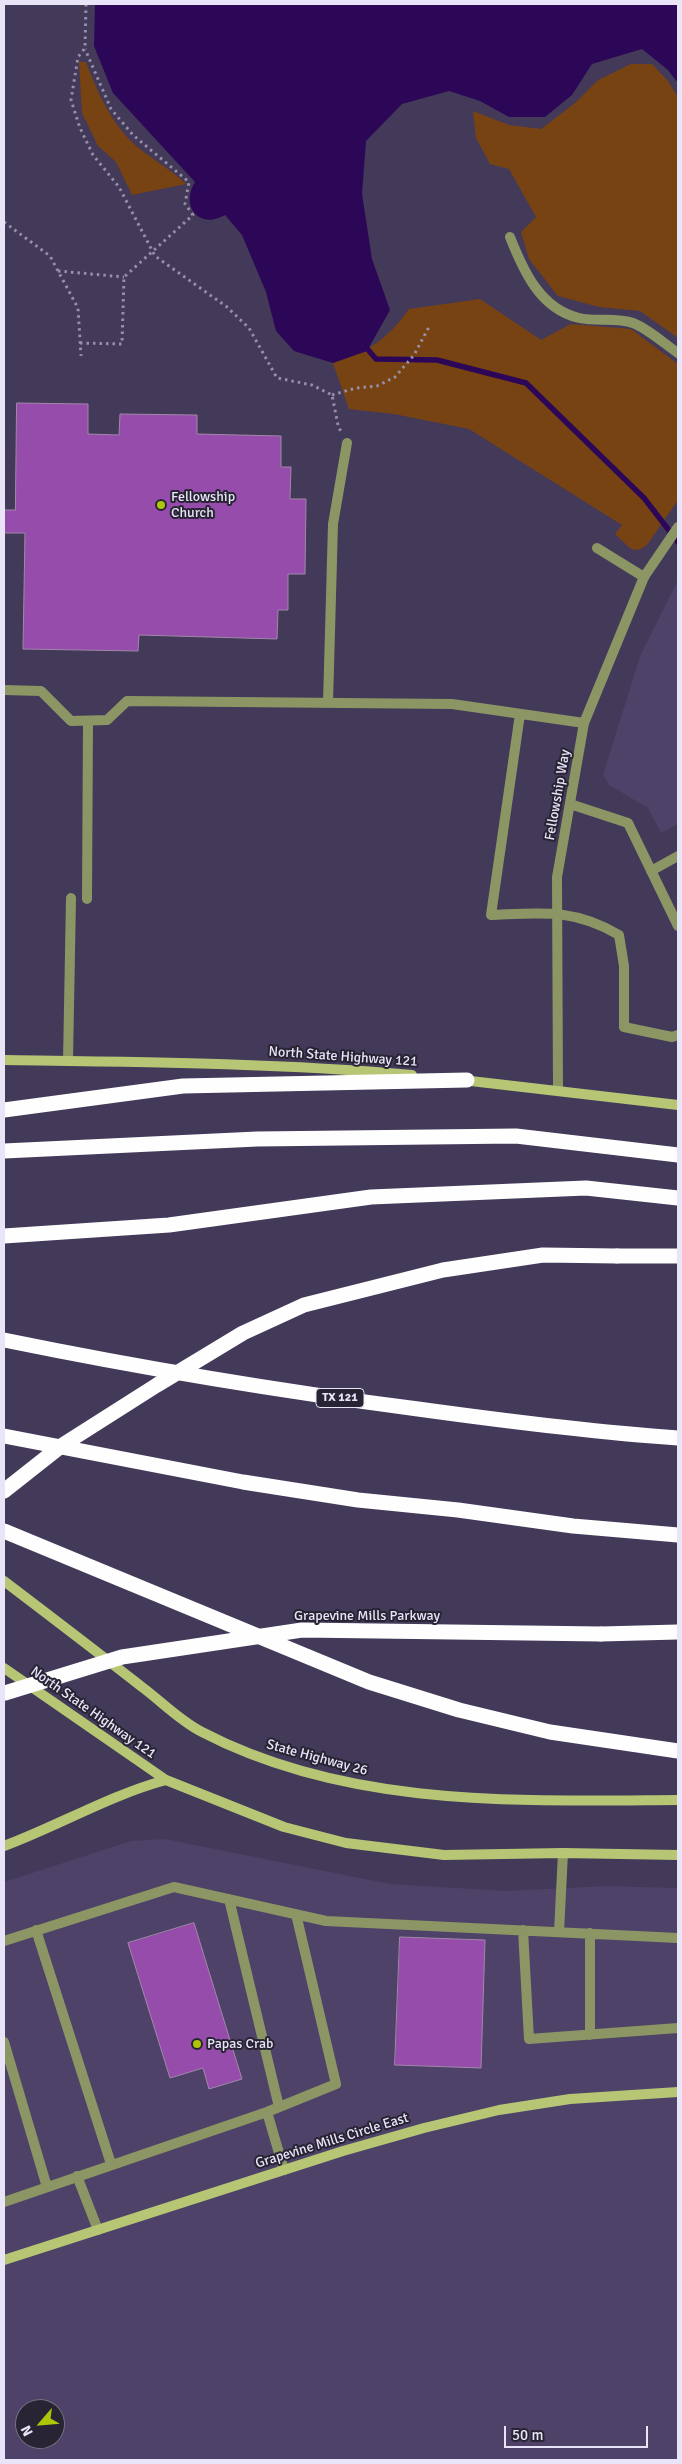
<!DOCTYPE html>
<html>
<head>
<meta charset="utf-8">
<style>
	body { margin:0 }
	#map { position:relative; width:682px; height:2464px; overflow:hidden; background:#433959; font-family:Signika,sans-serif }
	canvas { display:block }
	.frame { position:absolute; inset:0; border:5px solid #eae4f9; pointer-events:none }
	.north { position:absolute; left:15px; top:2399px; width:50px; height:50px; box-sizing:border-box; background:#282433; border:1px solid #767182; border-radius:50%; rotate:243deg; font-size:14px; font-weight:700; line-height:20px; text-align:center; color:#eae4f9 }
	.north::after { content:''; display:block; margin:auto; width:18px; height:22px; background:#aec60a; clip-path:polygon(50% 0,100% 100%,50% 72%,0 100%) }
	.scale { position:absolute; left:504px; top:2426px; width:144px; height:22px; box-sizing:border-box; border:2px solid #eae4f9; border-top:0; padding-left:6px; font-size:15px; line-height:18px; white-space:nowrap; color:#eae4f9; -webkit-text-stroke:4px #282433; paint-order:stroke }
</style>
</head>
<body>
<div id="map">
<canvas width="682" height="2464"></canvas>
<div class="frame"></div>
<div class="north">N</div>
<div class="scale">50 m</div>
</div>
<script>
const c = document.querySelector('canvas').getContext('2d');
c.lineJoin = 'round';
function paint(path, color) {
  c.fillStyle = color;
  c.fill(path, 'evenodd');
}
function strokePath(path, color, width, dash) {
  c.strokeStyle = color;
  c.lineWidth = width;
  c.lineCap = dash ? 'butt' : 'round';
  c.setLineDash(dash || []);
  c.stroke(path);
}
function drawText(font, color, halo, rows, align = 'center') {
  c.font = font + ' Signika,sans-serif';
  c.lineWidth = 4;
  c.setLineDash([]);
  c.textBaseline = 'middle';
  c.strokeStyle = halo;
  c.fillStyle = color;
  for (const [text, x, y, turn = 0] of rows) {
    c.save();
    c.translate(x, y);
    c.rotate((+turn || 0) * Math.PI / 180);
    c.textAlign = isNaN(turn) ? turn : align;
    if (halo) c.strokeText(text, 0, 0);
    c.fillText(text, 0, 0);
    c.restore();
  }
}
paint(new Path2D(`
	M678 580V824L661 833 648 808 609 785 603 775 640 656Z
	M165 1839 390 1884 506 1891 607 1886 678 1888V2460H4V1882L131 1841ZM25 2409H55V2439H25Z`), '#4e4268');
paint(new Path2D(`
	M79 62H86C97 91 110 121 133 143 149 158 170 168 186 184L132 195 116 162 98 146 82 113Z
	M631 64H652L668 81 678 97V338L640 311 599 307 558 296 529 259 521 232 536 217 509 169 490 164 476 138 473 111 509 125 541 129 575 103 598 80Z
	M480 299 541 340 571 324 631 329 678 364V500L647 545 639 550 631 549 615 534 622 525 469 429 394 414 349 409 333 363C371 349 385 342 409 309Z`), '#784312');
paint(new Path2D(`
	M95 4H678V83L668 70 642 49 592 64 572 95 545 117H509L480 101 449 91 402 104 366 141 362 194 372 259 390 310 367 351 333 363 294 351 276 331 266 292 242 235 225 215C199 230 180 206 195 182L113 93 94 46Z`), '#2d0757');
strokePath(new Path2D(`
	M364 345 376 359 437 360 526 383 644 498 678 542`), '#2d0757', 5.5);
const building = new Path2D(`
	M17 403 88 404V434L119 435 120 414 197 415V434L281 436V467H291L290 499H306L305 574H288V610H278L277 639 139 635 138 651 23 649 25 533H4V510H15Z
	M194 1923 242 2079 209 2089 203 2068 170 2078 128 1943Z
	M400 1937 485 1940 481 2068 395 2065Z`);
paint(building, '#954caa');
strokePath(building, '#a188a9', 1);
strokePath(new Path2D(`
	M86 4 85 48 78 57 71 100 80 128 93 155 119 187 155 256 227 307 249 328 277 378 312 385 332 395 338 425 341 432
	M4 222 50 256 58 271 78 308 81 356
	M58 271 124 277
	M80 343 122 344 124 277 193 215 185 204 189 182 133 135 111 109 85 49
	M332 395 356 388 377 386 395 377 414 355 430 325`), '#978fa9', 3, [2.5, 4]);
strokePath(new Path2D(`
	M510 237C523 270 540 309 579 318 596 322 617 317 633 323 647 328 666 345 678 353
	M597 548 644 577
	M4 690 41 691 71 721 107 720 127 701 452 704 584 723
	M328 703 333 524 347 443
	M520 714 491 915C541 913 574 908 619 935L624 966V1027L672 1037 678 1035
	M570 804 628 823 678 926
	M651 871 678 856
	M87 899 88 721
	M68 1061 71 898
	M229 1899 279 2107
	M36 1930 111 2164
	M523 1930 529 2039 678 2028
	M559 1932 563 1853
	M590 1933V2035
	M4 1941 174 1887 326 1921 678 1938
	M4 2042 47 2187
	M267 2112 284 2170
	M77 2176 98 2230
	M4 2202 267 2112 336 2084 296 1914`), '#8c9664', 10);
strokePath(new Path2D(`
	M558 1090 557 877 584 723 644 577 678 527`), '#8c9664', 10);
strokePath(new Path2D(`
	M4 1060C140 1062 277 1063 412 1075
	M462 1080 678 1105
	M4 1581C50 1616 96 1651 142 1687 161 1701 180 1721 202 1732 348 1808 518 1801 678 1800
	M4 1668 166 1780 284 1827 346 1843 444 1855 563 1853 678 1855
	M4 1846C58 1826 110 1795 166 1780
	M4 2260 343 2151 424 2128 499 2110 570 2099 678 2092`), '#b6c674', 10);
strokePath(new Path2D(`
	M4 1110 183 1086 467 1080
	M4 1151 257 1139 516 1136 678 1155
	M4 1236 169 1225 371 1197 586 1188 678 1198
	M617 1256H678
	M4 1340C141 1368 279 1391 418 1409 505 1421 591 1432 678 1438
	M4 1436 243 1482 358 1500 458 1510 573 1526 678 1535
	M4 1531 369 1682 459 1710 550 1732 678 1751
	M601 1634 678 1632`), '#fefefe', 15);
strokePath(new Path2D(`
	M4 1491 61 1446 157 1385 243 1333 304 1305 443 1270 543 1255 617 1256
	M5 1693 122 1657 302 1630 601 1634`), '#fefefe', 15);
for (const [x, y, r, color] of [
	[161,505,5,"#aec60a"],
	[197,2044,5,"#aec60a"]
]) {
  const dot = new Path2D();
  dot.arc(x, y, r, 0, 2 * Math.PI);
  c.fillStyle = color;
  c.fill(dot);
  strokePath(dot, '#282433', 2);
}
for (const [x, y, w] of [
	[340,1398,48]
]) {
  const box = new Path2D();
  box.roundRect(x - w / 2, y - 9.5, w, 19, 4);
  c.fillStyle = '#282433';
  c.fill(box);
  strokePath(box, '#eae4f9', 1);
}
drawText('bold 12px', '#eae4f9', null, [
	["TX 121",340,1398]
]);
drawText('14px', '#eae4f9', '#282433', [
	["Fellowship",171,497],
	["Church",171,513],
	["Papas Crab",207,2044]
], 'left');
drawText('14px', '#eae4f9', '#282433', [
	["Fellowship Way",558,795,-80],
	["North State Highway 121",343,1057,4],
	["Grapevine Mills Parkway",367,1616],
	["North State Highway 121",93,1713,35],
	["State Highway 26",317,1758,15],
	["Grapevine Mills Circle East",332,2141,-17]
]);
</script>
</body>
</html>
